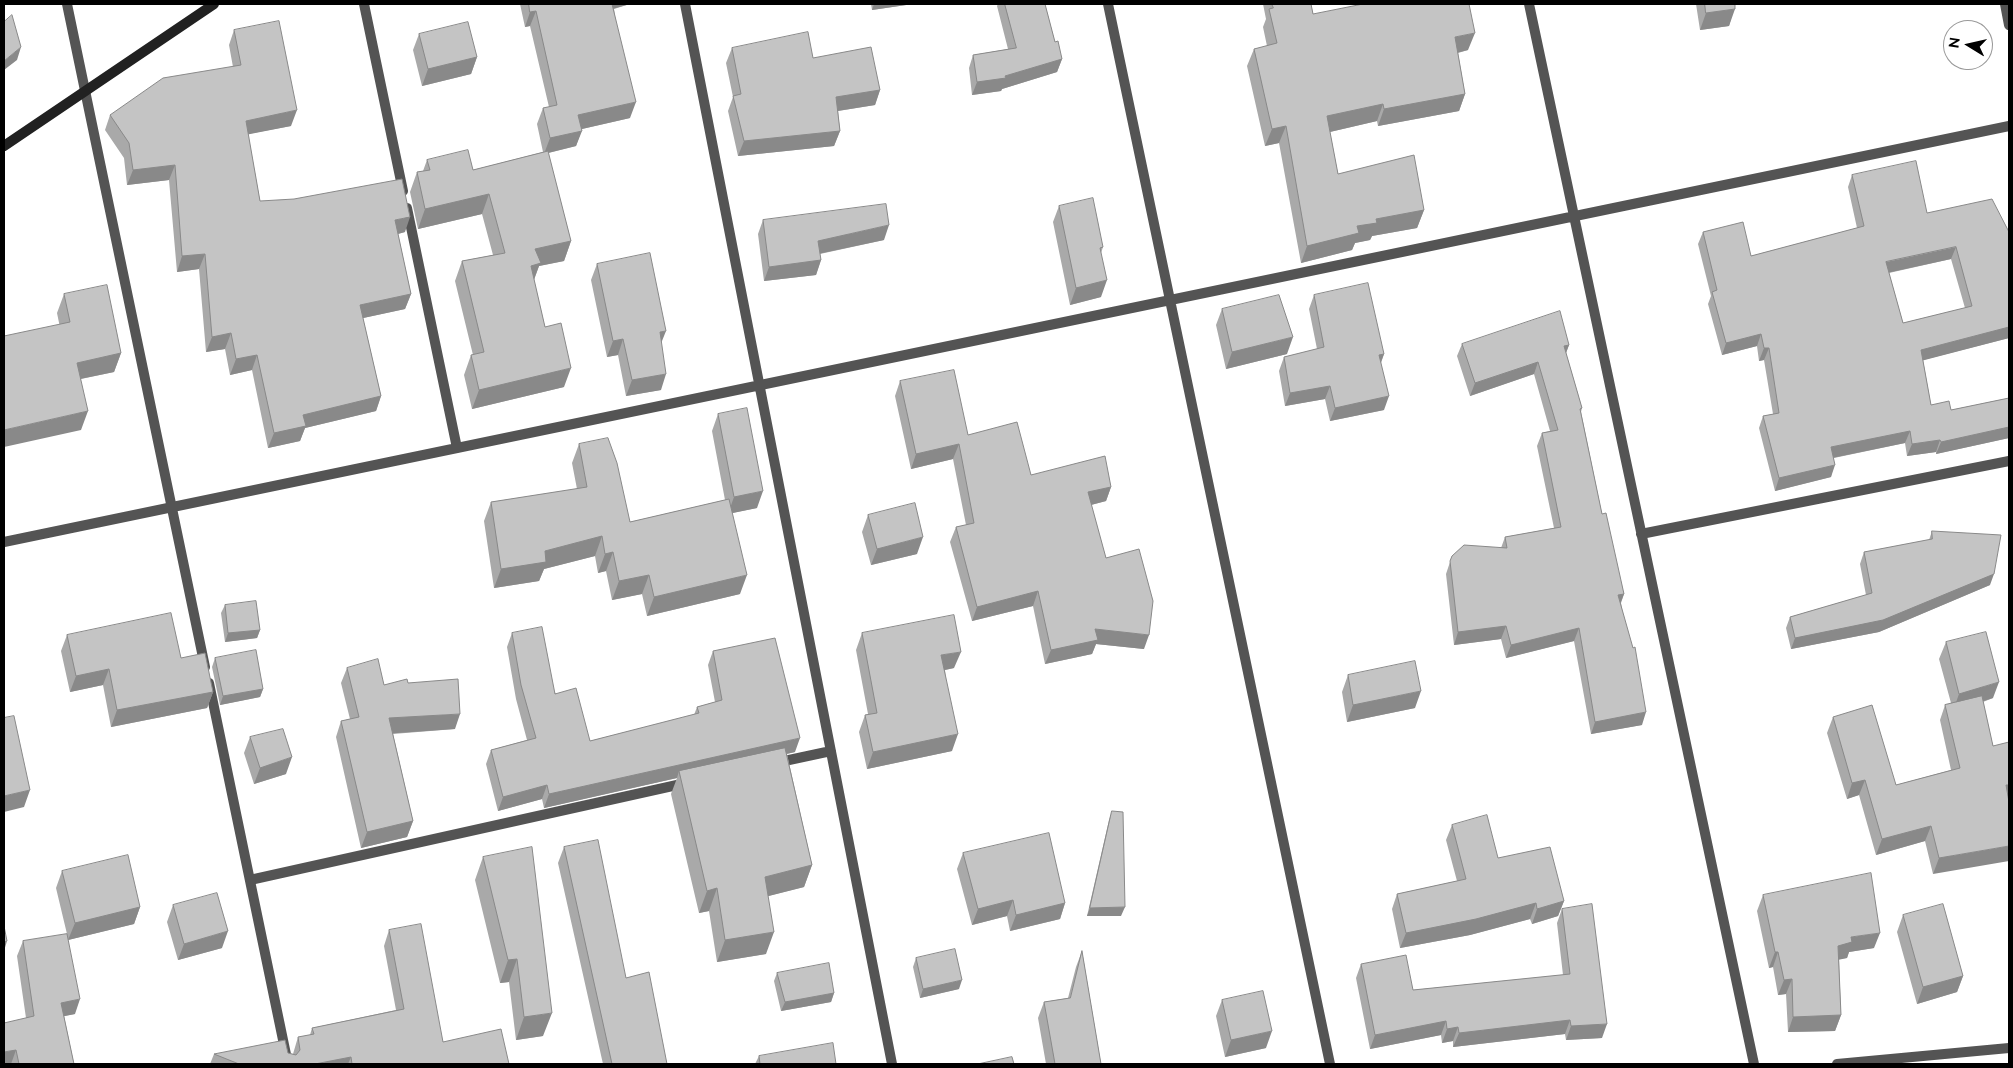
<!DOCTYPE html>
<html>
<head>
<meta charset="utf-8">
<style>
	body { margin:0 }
	#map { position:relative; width:2013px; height:1068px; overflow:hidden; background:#fff; font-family:Raleway,sans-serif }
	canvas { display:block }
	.frame { position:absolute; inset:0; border:5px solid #000; pointer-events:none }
	.north { position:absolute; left:1943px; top:20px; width:50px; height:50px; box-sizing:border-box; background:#fff; border:1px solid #999; border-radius:50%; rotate:279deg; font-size:14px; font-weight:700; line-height:20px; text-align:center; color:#000 }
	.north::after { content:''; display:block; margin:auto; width:18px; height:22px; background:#000; clip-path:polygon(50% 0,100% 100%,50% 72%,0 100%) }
</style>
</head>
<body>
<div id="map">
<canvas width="2013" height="1068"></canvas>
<div class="frame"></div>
<div class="north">N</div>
</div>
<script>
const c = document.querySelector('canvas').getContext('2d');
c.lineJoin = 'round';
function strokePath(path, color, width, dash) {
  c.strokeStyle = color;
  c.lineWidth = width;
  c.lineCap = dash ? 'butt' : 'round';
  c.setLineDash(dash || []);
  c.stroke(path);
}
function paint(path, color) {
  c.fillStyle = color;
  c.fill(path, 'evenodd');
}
strokePath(new Path2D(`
	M67 4 205 667
	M364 4 403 191
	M685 4 892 1064
	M1108 4 1330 1064
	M1529 4 1754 1064
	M2005 4 2009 25
	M407 208 457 448
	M1641 534 2009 461
	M4 542 2009 126
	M209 683 288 1064
	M775 763 831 751
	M250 880 686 783`), '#545454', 10);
strokePath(new Path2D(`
	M1837 1064 2009 1048`), '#545454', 10);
strokePath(new Path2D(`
	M4 146 214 4`), '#212121', 10);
paint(new Path2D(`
	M520 4H630L614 9 630 118 582 129 576 146 548 153 571 241 564 261 539 266 534 280 545 327 564 387 472 409 464 375 471 355H473L455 281 462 261 493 255 482 214 418 229 410 192 417 172 423 171 427 160 473 170 543 152 537 124 543 108 549 107 530 26 525 27Z
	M871 4H913L872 10Z
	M998 4H1045L1055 42 1062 59 1057 72 1002 89 1001 91 972 95 969 68 973 55 1008 49 997 6Z
	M1263 4H1311L1313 14 1468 50 1458 53 1465 94 1459 111 1378 126 1377 121 1330 132 1338 174 1424 210 1417 228 1372 236 1370 240 1355 243 1352 250 1301 263 1279 143 1265 146 1247 66 1254 49 1267 46 1263 27 1266 19Z
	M1696 4H1735L1729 26 1700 30Z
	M234 30 291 126 248 134 260 201 405 232 398 234 411 294 405 309 363 318 381 396 376 411 305 428 300 441 268 448 252 370 230 375 225 349 206 352 199 269 177 272 169 180 127 185 124 158 105 130 110 115 233 67 229 45Z
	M419 34 477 57 471 74 422 86 413 50Z
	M732 48 813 58 880 90 875 105 838 111 840 131 834 146 738 156 728 111 733 97 726 63Z
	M1852 175 1927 213 2009 232V338L1923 360 1931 405 1951 410 2009 398V438L1936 454V452L1907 456 1905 443 1834 458 1831 477 1775 491 1759 428 1763 416 1773 414 1764 360 1759 361 1757 346 1722 355 1708 304 1711 296 1698 244 1703 232 1751 256 1857 228 1848 187ZM1951 259 1965 308 1903 323 1889 273Z
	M1059 206 1103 247 1101 253V297L1070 305 1053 222Z
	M763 220 884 240 820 254 821 260 816 275 764 281 758 234Z
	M597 264 661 343V390L626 396 618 355 607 357 591 280Z
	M64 294 121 353 114 372 81 379V430L57 313Z
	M1314 295 1384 354 1381 363 1384 410 1330 421 1325 399 1285 406 1279 371 1284 357 1317 349 1309 309Z
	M1222 309 1287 354 1226 369 1216 325Z
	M1462 344 1569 345 1566 353 1582 408 1581 412 1602 514 1624 594 1621 603 1642 725 1591 734 1574 641 1506 658 1501 639 1454 645 1446 574 1452 556 1501 548 1505 537 1554 528 1537 446 1542 433 1550 431 1534 374 1470 396 1457 356Z
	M900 381 968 435 1031 475 1111 487 1106 501 1091 505 1106 558 1144 649 1096 644 1092 654 1045 664 1033 606 972 621 950 542 956 527 966 525 953 459 911 469 895 396Z
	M718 414 757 508 732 513 740 594 647 616 642 594 612 600 606 571 598 573 595 556 544 569 539 581 494 588 484 521 491 502 577 489 572 463 579 444 630 522 725 500 712 431Z
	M868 515 917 554 871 565 862 532Z
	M1932 531 1990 585 1879 632 1791 649 1786 628 1790 617 1866 595 1860 564 1864 552 1929 540Z
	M225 605 260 630 257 638 225 642 221 613Z
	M512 633 590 741 694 715 697 707 715 702 708 665 713 651 795 752 787 754 812 865 804 887 768 896 766 954 717 962 709 911 699 913 671 794 677 778 544 808 542 799 498 811 486 764 491 750 527 740 516 699 507 647Z
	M862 633 954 668 945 670 952 751 867 769 859 732 865 715 868 714 856 650Z
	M67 635 181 658 213 692 207 708 111 727 103 685 70 692 61 651Z
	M1946 642 1993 698 1983 702 1993 746 2009 799 1933 874 1925 841 1876 855 1859 795 1847 799 1827 733 1833 717 1896 785 1951 770 1940 720 1945 705 1951 703 1939 659Z
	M215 658 263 689 260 697 220 705 212 667Z
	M347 668 384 685 408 683 455 729 393 734 413 821 407 837 361 848 336 737 341 721 350 719 341 683Z
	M1348 675 1415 708 1347 722 1342 692Z
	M250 737 286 774 254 784 244 753Z
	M1112 811 1121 916H1087L1109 820Z
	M1452 825 1498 858 1564 901 1558 916 1532 924 1530 919 1470 935 1400 948 1392 909 1397 894 1457 881 1446 840Z
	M564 847 626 978 667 1064H603L558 863Z
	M963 853 1065 903 1060 919 1010 931 1007 916 972 925 957 869Z
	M483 857 543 1036 516 1040 509 982 500 983 475 880Z
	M62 871 140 907 134 924 68 940 75 1014 64 1016 74 1064H4L26 1018 17 956 23 941 67 934 56 888Z
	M1763 895 1874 948 1849 952 1847 958 1839 959 1841 1015 1835 1031 1788 1032 1786 994 1778 995 1773 967 1769 968 1757 911Z
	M173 905 222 948 178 960 167 922Z
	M1562 909 1602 1038 1566 1040 1565 1034 1453 1047V1041L1442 1043 1441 1035 1370 1049 1356 978 1361 964 1413 990 1563 975 1557 923Z
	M1903 915 1963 976 1957 992 1917 1004 1897 932Z
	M389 930 443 1042 509 1064H210L214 1054 288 1053 293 1054 298 1037 310 1035 312 1028 396 1010 384 946Z
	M1082 951 1101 1064H1046L1038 1018 1044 1002 1068 998 1076 967Z
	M916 958 959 989 920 998 913 967Z
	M777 973 834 993 831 1002 781 1011 774 981Z
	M1222 1000 1266 1048 1225 1057 1216 1016Z
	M759 1056 836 1064H755Z`), '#a9a9a9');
paint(new Path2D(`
	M608 4H630L605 11Z
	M874 4H913L872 10Z
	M1735 9 1729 26 1700 30 1706 13Z
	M536 11 530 26 525 27 530 12Z
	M1475 33 1468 50 1448 55 1455 37Z
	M21 47 17 60 4 70V61Z
	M477 57 471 74 422 86 428 69Z
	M1062 59 1057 72 1002 89 1001 91 972 95 977 82 1005 76Z
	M880 90 875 105 831 112 836 97Z
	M1465 94 1459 111 1378 126 1384 109Z
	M636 102 630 118 573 131 578 115Z
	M1383 104 1377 121 1321 134 1327 116Z
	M297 110 291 126 240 136 246 121Z
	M1286 126 1279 143 1265 146 1272 129Z
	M582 131 576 146 544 154 550 138Z
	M840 131 834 146 738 156 744 141Z
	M175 165 169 180 127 185 133 170Z
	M489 194 482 214 418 229 425 209Z
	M1424 210 1417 228 1372 236 1370 240 1355 243 1352 250 1301 263 1307 246 1376 219Z
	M410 217 405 232 390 236 395 220Z
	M889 225 884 240 813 255 818 241Z
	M571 241 564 261 539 266 533 282 524 286 535 249Z
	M1956 247 1951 259 1882 274 1886 262Z
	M205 254 199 269 177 272 182 256Z
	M821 260 816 275 764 281 769 267Z
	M1107 280 1101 297 1070 305 1076 288Z
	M411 294 405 309 354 320 360 305Z
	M2009 327V338L1917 362 1921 350Z
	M666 331 660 346V332Z
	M231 333 225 349 206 352 212 337Z
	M1761 334 1757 346 1722 355 1726 343Z
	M1293 337 1287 354 1226 369 1232 352Z
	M623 339 618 355 607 357 613 341Z
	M1569 345 1564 358V346Z
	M1764 348H1769L1764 360 1759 361Z
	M121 353 114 372 70 381 77 363Z
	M1384 354 1379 367V355Z
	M257 355 252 370 230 375 236 359Z
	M1538 362 1534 374 1470 396 1475 383Z
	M571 368 564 387 472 409 479 390Z
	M666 374 661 390 626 396 632 380Z
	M1330 386 1325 399 1285 406 1290 393Z
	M381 396 376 411 305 428 300 441 268 448 274 433 303 415Z
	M1389 396 1384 410 1330 421 1335 408Z
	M88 411 81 430 4 447V430Z
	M2009 427V438L1936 454 1941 442Z
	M1910 431 1905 443 1827 459 1831 447Z
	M1940 440 1936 452 1907 456 1912 444Z
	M959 444 953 459 911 469 916 454Z
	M1835 465 1831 477 1775 491 1779 478Z
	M1111 487 1106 501 1083 507 1088 492Z
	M763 491 757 508 728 514 734 497Z
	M602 536 595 556 544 569 539 581 494 588 501 569 545 551Z
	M923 537 917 554 871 565 877 549Z
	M613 552 606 571 598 573 605 554Z
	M1994 574 1990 585 1879 632 1791 649 1795 638Z
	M649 575 642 594 612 600 619 581Z
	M747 575 740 594 647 616 654 597Z
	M1038 591 1033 606 972 621 977 607Z
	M1624 594 1619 607 1618 595Z
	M1506 626 1501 639 1454 645 1458 632Z
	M1579 628 1574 641 1506 658 1511 645Z
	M1095 629 1149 635 1144 649 1096 644 1092 654 1045 664 1051 650Z
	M260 630 257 638 225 642 228 633Z
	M961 652 954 668 935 672 941 655Z
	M109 669 103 685 70 692 76 676Z
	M1999 682 1993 698 1953 711 1959 694Z
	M263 689 260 697 220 705 223 696Z
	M1421 691 1415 708 1347 722 1353 705Z
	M213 692 207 708 111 727 117 710Z
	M1646 712 1642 725 1591 734 1595 722Z
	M460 714 455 729 383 734 389 718Z
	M958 734 952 751 867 769 873 752Z
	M800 738 795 752 680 777 679 771 677 778 544 808 549 794Z
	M292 757 286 774 254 784 260 768Z
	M1865 780 1859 795 1847 799 1852 783Z
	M547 785 542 799 498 811 503 797Z
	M2006 785H2009V799L2000 801Z
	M30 790 24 807 4 812V796Z
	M413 821 407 837 361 848 367 832Z
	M1931 826 1925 841 1876 855 1882 839Z
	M2009 846V861L1933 874 1939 858Z
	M812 865 804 887 757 899 765 877Z
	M717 888 709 911 699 913 707 891Z
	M1013 900 1007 916 972 925 978 909Z
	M1564 901 1558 916 1532 924 1537 909Z
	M1065 903 1060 919 1010 931 1016 915Z
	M1536 903 1530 919 1470 935 1400 948 1406 933Z
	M140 907 134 924 68 940 75 923Z
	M1125 907 1121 916H1087L1090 908Z
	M228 931 222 948 178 960 184 944Z
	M774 932 766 954 717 962 725 940Z
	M1880 933 1874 948 1849 952 1847 958 1833 961 1838 946 1851 937Z
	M7 941 4 951V942Z
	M1775 952H1778L1773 967 1769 968Z
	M517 959 509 982 500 983 508 960Z
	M1963 976 1957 992 1917 1004 1923 987Z
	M1792 979 1786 994 1778 995 1784 980Z
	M962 980 959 989 920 998 923 989Z
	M834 993 831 1002 781 1011 785 1002Z
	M80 999 75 1014 55 1018 61 1003Z
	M552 1013 543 1036 516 1040 524 1017Z
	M1841 1015 1835 1031 1788 1032 1793 1017Z
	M1570 1020 1565 1034 1453 1047 1459 1033Z
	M1446 1021 1441 1035 1370 1049 1375 1035Z
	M1607 1024 1602 1038 1566 1040 1571 1026Z
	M1458 1027 1453 1041 1442 1043 1447 1029Z
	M1272 1031 1266 1048 1225 1057 1231 1040Z
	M16 1050 11 1064H4V1052Z
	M351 1057 348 1064H315Z`), '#898989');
const building = new Path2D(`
	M529 4H612L636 102 578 115 582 131 550 138 543 108 557 105 536 11 530 12Z
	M1005 4H1045L1055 42 1058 41 1062 59 1005 76 1006 78 977 82 973 55 1016 48Z
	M1272 4H1311L1313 14 1363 4H1469L1475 33 1455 37 1465 94 1384 109 1383 104 1327 116 1338 174 1414 155 1424 210 1376 219 1377 223 1357 226 1359 233 1307 246 1286 126 1272 129 1254 49 1277 43 1269 9 1273 8Z
	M1705 4H1735V9L1706 13Z
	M12 15 21 47 4 61V22Z
	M279 21 297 110 246 121 260 201 294 199 402 179 410 217 395 220 411 294 360 305 381 396 303 415 306 426 274 433 257 355 236 359 231 333 212 337 205 254 182 256 175 165 133 170 129 143 110 115 163 78 241 65 234 30Z
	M468 22 477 57 428 69 419 34Z
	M808 32 813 58 871 47 880 90 836 97 840 131 744 141 733 96 741 94 732 48Z
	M468 150 473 170 548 151 571 241 535 249 541 263 531 266 545 327 561 323 571 368 479 390 471 355 484 352 462 261 505 253 489 194 425 209 417 172 430 170 427 160Z
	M1916 161 1927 213 1992 199 2009 232V327L1921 350 1931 405 1949 401 1951 410 2009 398V427L1941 442 1940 440 1912 444 1910 431 1831 447 1835 465 1779 478 1763 416 1779 413 1769 348H1764L1761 334 1726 343 1712 292 1717 290 1703 232 1743 222 1751 256 1864 226 1852 175ZM1956 247 1972 306 1903 323 1886 262Z
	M1093 198 1103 247 1100 248 1107 280 1076 288 1059 206Z
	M886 204 889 225 818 241 821 260 769 267 763 220Z
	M650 253 666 331 660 332 666 374 632 380 623 339 613 341 597 264Z
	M1368 283 1384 354 1379 355 1389 396 1335 408 1330 386 1290 393 1284 357 1324 347 1314 295Z
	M107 285 121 353 77 363 88 411 4 430V336L70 322 64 294Z
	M1279 295 1293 337 1232 352 1222 309Z
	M1560 311 1569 345 1564 346 1582 408 1580 409 1602 514 1606 513 1624 594 1618 595 1633 648 1635 647 1646 712 1595 722 1579 628 1511 645 1506 626 1458 632 1450 561 1452 556 1464 545 1507 548 1505 537 1561 527 1542 433 1558 430 1538 362 1475 383 1462 344Z
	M954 370 968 435 1017 422 1031 475 1105 456 1111 487 1088 492 1106 558 1139 549 1153 601 1149 635 1095 629 1098 640 1051 650 1038 591 977 607 956 527 974 523 959 444 916 454 900 381Z
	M747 408 763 491 734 497 718 414Z
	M608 438 617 463 630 522 729 499 747 575 654 597 649 575 619 581 613 552 605 554 602 536 545 551 546 562 501 569 491 502 587 487 579 444Z
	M915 503 923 537 877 549 868 515Z
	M1932 531 2001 535 1994 574 1883 620 1795 638 1790 617 1872 593 1864 552 1932 539Z
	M256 601 260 630 228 633 225 605Z
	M171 613 181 658 205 653 213 692 117 710 109 669 76 676 67 635Z
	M954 615 961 652 941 655 958 734 873 752 865 715 877 713 862 633Z
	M542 627 555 694 576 688 590 741 699 713 697 707 722 700 713 651 775 638 800 738 549 794 547 785 503 797 491 750 536 738 521 685 512 633Z
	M1986 632 1999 682 1959 694 1946 642Z
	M256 650 263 689 223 696 215 658Z
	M378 659 384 685 407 679 408 683 458 679 460 714 389 718 413 821 367 832 341 721 359 717 347 668Z
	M1415 661 1421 691 1353 705 1348 675Z
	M1982 696 1993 746 2009 742V785H2006L2009 802V846L1939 858 1931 826 1882 839 1865 780 1852 783 1833 717 1872 705 1896 785 1960 768 1945 705Z
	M14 716 30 790 4 796V718Z
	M283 729 292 757 260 768 250 737Z
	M785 748 812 865 765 877 774 932 725 940 717 888 707 891 679 771Z
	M1112 811 1123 812 1125 907 1090 908Z
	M1487 815 1498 858 1550 847 1564 901 1537 909 1536 903 1476 919 1406 933 1397 894 1466 879 1452 825Z
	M1049 833 1065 903 1016 915 1013 900 978 909 963 853Z
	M598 840 626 978 649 972 667 1064H612L564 847Z
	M532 847 552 1013 524 1017 517 959 508 960 483 857Z
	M128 855 140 907 75 923 62 871Z
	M1871 873 1880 933 1851 937 1852 942 1838 946 1841 1015 1793 1017 1792 979 1784 980 1778 952H1775L1763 895Z
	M217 893 228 931 184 944 173 905Z
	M1592 904 1607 1024 1571 1026 1570 1020 1459 1033 1458 1027 1447 1029 1446 1021 1375 1035 1361 964 1406 955 1413 990 1570 974 1562 909Z
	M1943 904 1963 976 1923 987 1903 915Z
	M421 924 443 1042 501 1029 509 1064H352L351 1057 315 1064H239L214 1054 285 1040 288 1053 296 1055 300 1050 298 1037 314 1034 312 1028 404 1009 389 930Z
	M4 926 7 941 4 942Z
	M67 934 80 999 61 1003 74 1064H19L16 1050 4 1052V1023L34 1016 23 941Z
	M955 949 962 980 923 989 916 958Z
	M1082 951 1101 1064H1055L1044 1002 1070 998Z
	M829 963 834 993 785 1002 777 973Z
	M1263 991 1272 1031 1231 1040 1222 1000Z
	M833 1043 836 1064H760L759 1056Z
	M1012 1057 1014 1064H978Z`);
paint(building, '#c4c4c4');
strokePath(building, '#898989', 1);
</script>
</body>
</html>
